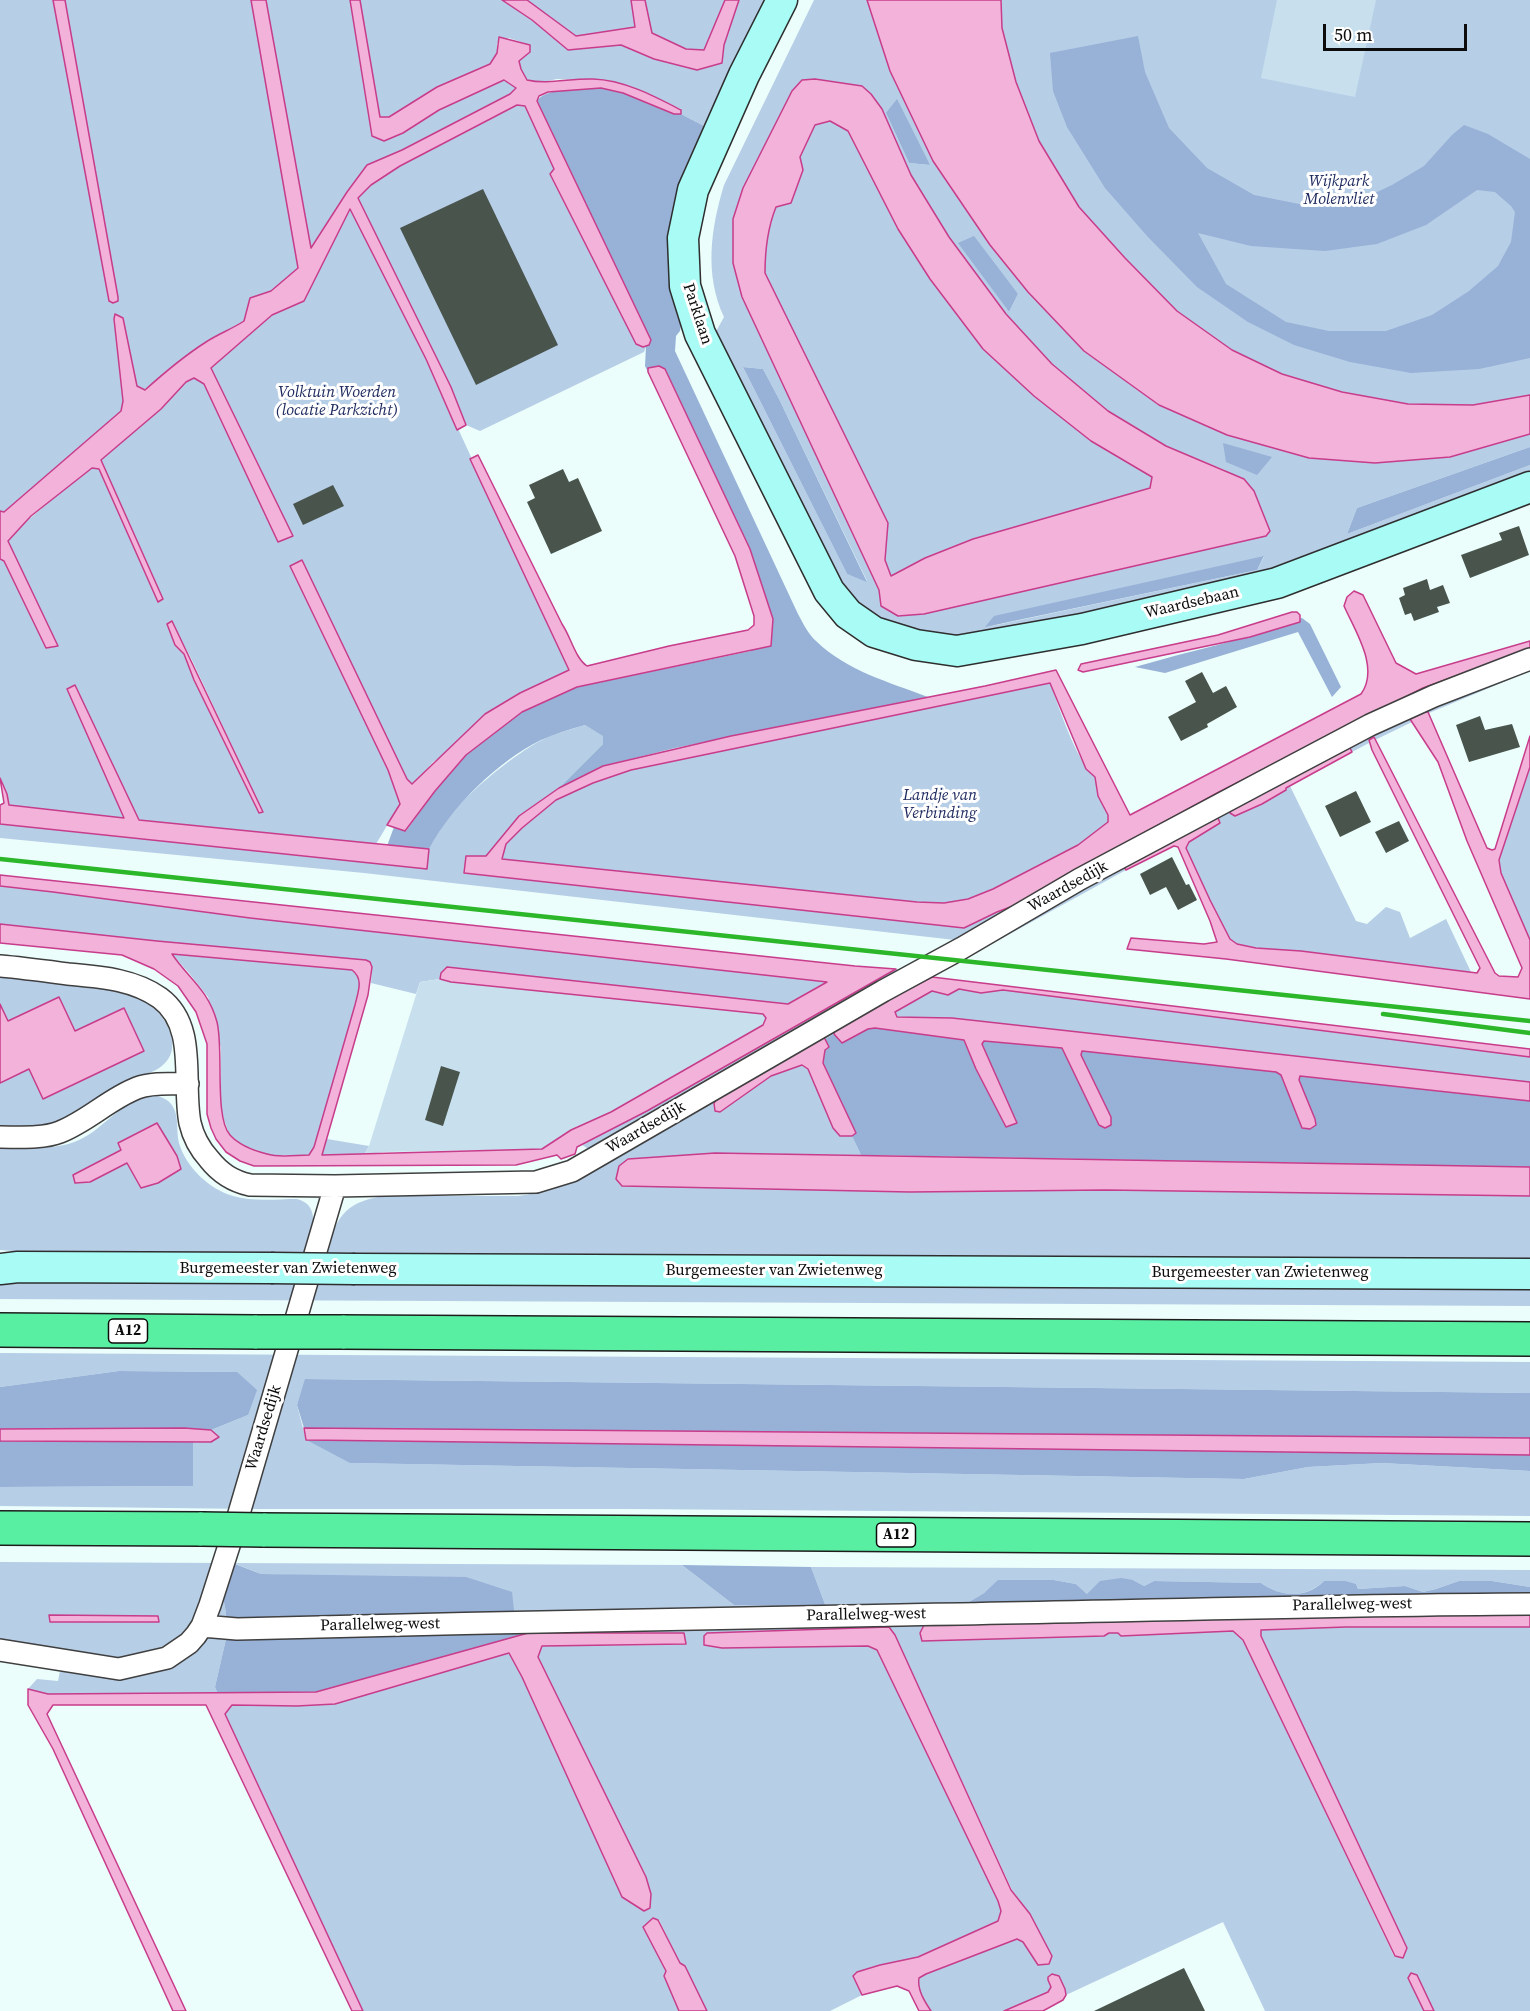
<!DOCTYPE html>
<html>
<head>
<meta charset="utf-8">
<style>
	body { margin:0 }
	#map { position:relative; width:1530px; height:2011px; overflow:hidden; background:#ebfefb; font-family:"Source Serif 4",serif }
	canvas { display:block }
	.scale { position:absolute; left:1323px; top:24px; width:144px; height:27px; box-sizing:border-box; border:3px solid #0c0c0c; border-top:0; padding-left:8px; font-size:18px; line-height:21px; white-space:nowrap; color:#0c0c0c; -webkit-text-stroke:4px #fff; paint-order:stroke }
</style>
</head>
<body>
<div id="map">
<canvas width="1530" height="2011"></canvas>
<div class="scale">50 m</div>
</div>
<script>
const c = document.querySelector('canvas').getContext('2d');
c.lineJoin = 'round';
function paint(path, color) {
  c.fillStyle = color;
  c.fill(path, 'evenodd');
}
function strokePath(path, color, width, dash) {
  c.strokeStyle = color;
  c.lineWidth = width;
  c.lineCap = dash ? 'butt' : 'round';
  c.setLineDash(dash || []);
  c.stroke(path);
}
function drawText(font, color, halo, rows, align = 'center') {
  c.font = font + ' "Source Serif 4",serif';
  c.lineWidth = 6;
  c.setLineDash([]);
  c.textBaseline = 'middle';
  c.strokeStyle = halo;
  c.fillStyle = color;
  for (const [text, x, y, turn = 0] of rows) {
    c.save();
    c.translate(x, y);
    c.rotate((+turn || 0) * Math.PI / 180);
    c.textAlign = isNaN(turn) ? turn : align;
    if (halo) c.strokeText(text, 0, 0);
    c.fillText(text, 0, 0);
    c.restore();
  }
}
paint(new Path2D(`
	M0 0H53L109 301 113 303 118 297 65 0H251L299 268 271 291 250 298 244 321C232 329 218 334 206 342 184 356 165 372 145 390L137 386 123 318 115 314 114 319 123 401 121 411 4 512 0 511Z
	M266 0H350L372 136 403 133 439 110 504 79 516 87 510 94 402 150 367 165 347 192 311 248Z
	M360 0H502L532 20 568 50 621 45 654 59 722 63 724 45 739 0H767L704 126 681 114V109L644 92 610 81 557 79 538 83 527 80 521 69 519 61 529 52 530 45 509 38 497 43V53L490 64 437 87 389 117H379Z
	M527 0H631L635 27 576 36Z
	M645 0H725L704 50 686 49 652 33Z
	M814 0H867L890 71 933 161 990 245 1028 292 1084 351 1159 405 1227 435 1309 458 1375 463 1450 457 1530 434V447L1357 508 1347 534 1530 465V476L1261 578 986 636 934 639 873 617 854 600 830 573 714 335 724 317C704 274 711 228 724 185ZM792 91 882 109 911 175 949 237 1006 314 1052 364 1108 411 1166 446 1225 470 881 606 879 590 742 297 733 263V219L743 188ZM886 113 930 165 909 163ZM959 243 1018 294 1009 312ZM743 367 763 369 779 399 867 581 847 574ZM1264 557 1257 570 987 627Z
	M1001 0H1530V395L1473 405 1408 404 1342 392 1282 374 1232 350 1177 311 1125 258 1079 207 1039 141 1016 82 1002 28Z
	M518 105H525L554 169 550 175 636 344 646 347 644 352 480 431 466 425 451 387 358 198 371 185 400 166Z
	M830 120 848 131 898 229 930 279 983 349 1091 441 1153 477 1150 488 973 539 925 558 891 577 885 560 888 523 765 273C765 255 767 225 775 208 781 195 794 182 803 170L800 157 815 125Z
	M350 208 426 359 569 670 433 762 414 784 410 783 407 779 302 560 290 567 388 770 400 804 376 844 139 820 75 685 124 819 9 805 7 794 0 778V551C25 518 60 494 92 468L99 469 158 601 162 599 101 460 161 409 186 382 194 378 204 384 278 542 293 536 211 367 272 315 304 301ZM171 621 191 658 263 812 259 813 194 680 184 654 175 645 167 624Z
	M1530 649V671L1429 713 1410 719 1412 722 1375 740 1374 737 1369 740V743L1352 752 1349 746 1232 814 1235 816 1262 804 1290 786 1356 921 1367 924 1386 907 1400 912 1410 938 1446 919 1471 972 1301 951 1256 948 1237 944 1230 939 1210 900 1186 848 1189 842 1220 823 1123 865 1126 870 997 941 955 940 364 873 0 838V824L427 869C428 863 427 856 429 850 438 815 506 760 538 742 552 734 569 730 585 725L604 736 603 744 559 788 519 816 486 856 464 873 964 928 997 912 1021 903 1058 880 1219 792 1423 688Z
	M1050 683C1060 709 1075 759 1095 777L1098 796 1108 815V822L1078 845 993 889 968 899 944 903 917 902 502 860 506 844 522 828 556 800 593 783 631 770Z
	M1530 767V940L1501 873 1499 860Z
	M0 886 53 892 250 918 828 981 788 1004 447 967 441 973 440 979 420 982 416 994 371 983 372 967 0 924Z
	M171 953 352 970C364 979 358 992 355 1005L314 1147 309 1155H269L242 1145 229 1134 221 1111V1048L208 997 189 973Z
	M896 969 932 977 836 1026 834 1034 825 1039 823 1037 802 1045 720 1112 771 1076 802 1065 808 1069 840 1136H852L861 1155 715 1153 628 1159 619 1166 622 1186 910 1192 1106 1190 1530 1196V1261L360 1253 326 1255C336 1219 342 1203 383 1196H518C542 1193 561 1185 583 1175L590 1150 582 1145 647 1111Z
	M0 974C23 976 45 979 68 981 108 986 149 987 169 1029 174 1041 174 1054 165 1063 153 1076 134 1075 120 1084 104 1093 92 1107 76 1117 54 1129 24 1126 0 1126V1083L29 1069 43 1099 75 1031 8 1021 0 1004Z
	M959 989 981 993 1003 990 1530 1057V1082L952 1018 897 1017 895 1012 932 991 948 995Z
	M154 1095C161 1097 169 1099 173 1107 179 1116 176 1132 179 1143 186 1167 209 1189 233 1196 252 1202 277 1199 297 1199 323 1205 311 1237 307 1255L50 1254 0 1250V1147C25 1147 55 1151 79 1140 106 1128 122 1098 154 1095ZM118 1143 127 1163 90 1182 73 1175 121 1150Z
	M327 1139 369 1146 364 1155H321Z
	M0 1279 1530 1286V1306L0 1299Z
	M0 1353 1530 1362V1393L306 1379 297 1405 306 1440 351 1463 1244 1479 1308 1467 1382 1463 1530 1471V1516L627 1509H253L0 1506V1487L193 1486V1442H211L218 1437 211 1430 248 1415 236 1372 119 1371 0 1387Z
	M0 1562 682 1565 734 1605 826 1607 811 1567 1530 1570V1587L1492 1581H1459L1436 1589 1423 1592 1405 1586 1358 1589 1356 1584 1324 1581C1305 1599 1281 1597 1261 1583L1154 1581 1144 1586 1133 1580 1087 1594 1076 1584 1054 1580H999L984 1593 969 1602 955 1625H925L920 1633 922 1641 1104 1636 1109 1633H1119L1121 1636 1233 1631 1243 1640 1394 1956 1403 1958 1407 1948 1261 1636V1630L1346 1627H1530V2011H1434L1417 1975 1408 1978 1424 2011H1265L1223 1922 1066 1995 1065 1989 1048 1980 1051 1987 1048 1992 1004 2011H931C925 2001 917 1990 919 1978L926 1974 1017 1939 1023 1942 1038 1965 1030 1914 1012 1890 895 1635 889 1627 707 1633 705 1636 704 1644 722 1648 868 1646 877 1650 998 1901 1001 1911 998 1921 918 1957 880 1965 857 1972 853 1977 862 1995 830 2011H707L685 1966 680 1963 659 1920 644 1927 666 1971 664 1976 679 2011H363L225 1714 232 1705 297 1706 335 1704 509 1653 522 1677 622 1897 644 1911 538 1657 542 1646 676 1645 684 1633H528L515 1619 292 1575 261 1574 231 1562 223 1597 226 1613V1639L215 1687 217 1692 185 1694H48L28 1689 37 1679 58 1681 60 1671 0 1660Z`), '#b7cee7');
paint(new Path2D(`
	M1138 36 1145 72 1169 128 1207 168 1254 195 1299 204 1358 201 1392 185 1424 166 1452 135 1464 125 1488 134 1530 159V358L1479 369 1411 373 1350 362 1294 345 1248 322 1197 287 1148 237 1105 188 1067 127 1053 91 1050 53ZM1477 190 1495 192 1511 206 1515 212 1511 242 1498 266 1469 291 1432 315 1386 331H1329L1286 322 1226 284 1198 233 1251 246 1325 251 1377 244 1426 225Z
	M601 88 623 93 674 114H681L704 126 684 170 673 208 668 243 671 280 677 315 681 325 680 331 676 336 675 351 798 614C803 623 808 634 816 641 847 671 889 682 928 697L675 748 603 766 559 788 603 744V736L585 725C570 729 555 734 541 740 498 761 451 807 429 849L387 846 394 827 406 831 435 791 466 755 522 712 577 687 751 651 773 619 750 549 665 369 649 368 648 372 645 366 646 346 649 345 651 340 537 101C545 87 586 89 601 88Z
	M897 99 930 165 909 163 886 113Z
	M974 236 1018 294 1009 312 958 243Z
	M743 367 763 369 779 399 867 582 847 574Z
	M1223 443 1272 457 1257 475 1226 462Z
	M1530 447V465L1347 534 1357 508Z
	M1264 556 1257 570 985 627 994 616Z
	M1301 618H1302L1310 624 1341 687 1332 697 1298 632 1165 673 1135 667C1190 651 1245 639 1299 622Z
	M875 1028 965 1040 976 1069 989 1092 1017 1123 981 1044 984 1041 1062 1048 1099 1125 1105 1128 1081 1055 1082 1051 1276 1072 1281 1075 1302 1128 1315 1119 1299 1080 1300 1076 1530 1101V1167L861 1155 852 1136 856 1133 823 1063 825 1050 829 1047 825 1039 834 1034 842 1042 868 1029Z
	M119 1371 237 1372 257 1390 248 1415 211 1430 184 1428 0 1429V1387Z
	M305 1379 1530 1393V1438L304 1428 297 1405Z
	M306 1440 1530 1455V1471L1382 1463 1308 1467 1244 1479 350 1463Z
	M0 1441 193 1442V1486L0 1487Z
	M230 1562 261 1574 466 1577 512 1592 515 1619 528 1633 316 1692H217L215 1687 226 1639V1613L223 1597Z
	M682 1565 811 1567 826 1607 734 1605Z
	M1121 1578 1133 1580 1144 1586 1154 1581 1261 1583C1281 1597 1306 1599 1324 1581H1345L1356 1584 1358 1589 1405 1586 1423 1592 1436 1589 1459 1581H1492L1530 1587V1613L955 1625 969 1602 984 1593 998 1580H1054L1076 1584 1087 1594 1100 1581Z`), '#97b1d7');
paint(new Path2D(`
	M1277 0H1376L1355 97 1261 78Z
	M440 979 451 982 763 1014 766 1018 763 1025 611 1112 571 1130 542 1149 383 1152 364 1155 369 1146 420 982Z`), '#c8e0ee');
const water = new Path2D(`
	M53 0H65L118 297V301L113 303 109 301Z
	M251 0H266L311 248 347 192 367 165 402 150 510 94 516 88 504 80 439 110 403 133 384 141 372 136 350 0H360L380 117H389L437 87 490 64 497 53 499 37 530 45V52L519 61 521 69 527 80C548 85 571 78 593 79 624 80 654 96 681 110V114H674L623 93 601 88 548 92 539 96 537 101 651 340 649 345 643 347 636 344 550 174 554 169 525 106 517 105 400 166 371 185 358 198 451 387 466 425 457 430 426 359 350 209 304 301 272 315 211 368 293 536 278 542 204 384 194 378 186 382 161 409 101 460 163 599 158 602 99 469 92 468 31 516 8 541 58 646 46 648 4 561 0 559V511L4 512 121 411 123 401 114 319 115 314 123 318 137 386 145 390C165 372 184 356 206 342 218 334 232 329 244 321L250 298 271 291 298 268Z
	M502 0H527L576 36 635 27 631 0H645L652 33 686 49 704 50 725 0H739L724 45 722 63 697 70 654 59 621 45 568 50 532 20Z
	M867 0H1001L1002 28 1016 82 1039 141 1079 207 1125 258 1177 311 1232 350 1282 374 1342 392 1408 404 1473 405 1530 395V434L1450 457 1375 463 1309 458 1227 435 1159 405 1084 351 1028 292 990 245 933 161 890 71Z
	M815 79 862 86 871 94 882 109 911 175 949 237 1006 314 1052 364 1108 411 1166 446 1244 479 1254 491 1270 531 1266 536 924 614 898 616 881 606 879 590 742 297 733 263V219L743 188 792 91 802 80ZM830 121 848 131 898 229 930 279 983 349 1034 396 1091 441 1152 477 1150 488 973 539 925 558 891 576 885 560 888 523 765 273C765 251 768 227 776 207L791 203 803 170 800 157 815 125Z
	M659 366 665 369 750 549 773 619 771 646 577 687 522 712 466 755 435 791 405 831 387 825 400 804 388 770 290 566 302 560 407 779 412 784 485 714 520 693 569 670 470 459 478 455 562 624C571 637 575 658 587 666L669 646 748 630 754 625V616L735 556 648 372V368Z
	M1354 591 1363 595 1396 663 1416 674 1530 641V649L1423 688 1219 792 1058 880 1021 903 997 912 964 928 464 873 466 856H486L519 816 559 788 603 766 731 736 985 686 1056 670 1130 815 1361 694C1380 668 1355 631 1344 606L1347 597ZM1050 683 1086 769 1095 777 1098 796 1108 815V822L1078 845 993 889 968 899 944 903 917 902 502 859 506 844 522 828 556 800 593 783 631 770Z
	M1292 612H1297L1300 615V622L1250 637 1083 672 1078 670 1081 664 1218 635Z
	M172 621 263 812 259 813 194 680 184 654 175 645 167 624Z
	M75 685 139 820 429 849 427 869 0 824V805L4 803 0 778 7 794 9 805 124 818 67 689Z
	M1424 712H1428L1487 848 1492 850 1495 849 1530 736V767L1499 860 1501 873 1530 940V999L1226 959 1127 949 1131 938 1204 944 1217 942 1210 921 1178 847 1174 846 1126 870 1123 865 1209 820 1218 818 1220 823 1189 842 1186 848 1210 900 1230 939 1237 944 1256 948 1301 951 1477 973 1480 968 1372 750 1369 740 1374 737 1495 973 1499 976 1518 977 1522 968 1467 841 1438 762 1410 719Z
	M1349 746 1352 752 1286 788V790L1262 804 1235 816 1230 813V809Z
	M0 875 855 966 896 969 647 1111 577 1147 575 1154 561 1159 557 1155 516 1165 254 1166 240 1161 226 1152 216 1139 211 1128 207 1114V1044L196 1012 178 986 154 969 122 955 0 943V924L157 941 366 960 370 962 372 967 368 995 322 1155 542 1149 571 1130 611 1112 763 1025 766 1018 763 1014 451 982 440 979 441 973 447 967 788 1004 827 982 250 918 53 892 0 886ZM172 954 352 970C364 979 358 992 355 1005L314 1147 309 1155C296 1155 279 1158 267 1154 255 1151 239 1145 230 1135 214 1117 224 1050 217 1022 208 989 188 978 172 954Z
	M932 977 1530 1049V1057L1003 990 981 993 959 989 948 995 932 991 895 1012 897 1017 952 1018 1530 1082V1101L1300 1076 1299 1080 1315 1119 1316 1125 1310 1129 1302 1128 1281 1075 1276 1072 1082 1051 1081 1055 1111 1117V1125L1105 1128 1099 1125 1062 1048 984 1041 982 1044 1017 1123 1006 1127 976 1069 964 1040 875 1028 868 1029 842 1043 834 1034 836 1026Z
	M59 997 75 1031 124 1008 144 1051 43 1099 29 1069 0 1083V1004L8 1021Z
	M824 1037 829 1047 825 1050 823 1063 856 1133 852 1136H840L833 1128 808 1069 802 1065 771 1076 720 1112 715 1111 714 1103 721 1094Z
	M157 1123 177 1156 181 1169 158 1183 141 1188 127 1163 90 1182 75 1183 73 1175 121 1150 118 1143Z
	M715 1153 1530 1167V1196L1106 1190 910 1192 622 1186 616 1179 619 1166 628 1159Z
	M184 1428 211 1430 219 1437 211 1442 0 1441V1429Z
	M304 1428 1530 1438V1455L306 1440Z
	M1530 1613V1627H1346L1261 1630V1636L1407 1948 1403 1958 1395 1956 1243 1640 1233 1631 1121 1636 1118 1633H1109L1104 1636 922 1641 920 1633 924 1625 1232 1617Z
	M49 1615 158 1616 159 1622H50Z
	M889 1627 895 1635 1011 1890 1030 1914 1052 1956 1049 1964 1038 1965 1023 1942 1017 1939 926 1974 919 1978C917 1990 925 2002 931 2011H919L909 1991 897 1986 862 1995 853 1976 857 1972 880 1965 918 1957 998 1921 1001 1911 998 1901 877 1650 868 1646 722 1648 704 1645V1636L707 1633Z
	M528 1633H684L686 1644 542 1646 538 1657 646 1877 651 1894 650 1908 644 1911 622 1897 522 1677 509 1653 335 1704 297 1706 232 1705 225 1714 363 2011H352L206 1705H53L47 1714 186 2011H173L53 1749 28 1705V1689L48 1694 316 1692Z
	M653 1918 658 1920 680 1963 685 1966 707 2011H679L664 1976 666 1971 643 1927Z
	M1411 1973 1417 1975 1434 2011H1424L1408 1978Z
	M1052 1974 1059 1976 1065 1989 1066 1995 1063 2000 1043 2011H1004L1048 1992 1051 1987 1048 1980V1977Z`);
paint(water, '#f3b2d9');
strokePath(water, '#c73c8b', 1.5);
paint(new Path2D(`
	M483 189 558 345 476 385 400 228Z
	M563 469 569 482 578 478 602 531 551 554 527 502 535 498 529 485Z
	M333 485 344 506 303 525 293 504Z
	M1519 526 1529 555 1470 578 1461 555 1502 540 1499 533Z
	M1427 579 1430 590 1443 585 1450 603 1437 607 1439 612 1414 621 1411 613 1405 615 1399 598 1405 595 1403 588Z
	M1202 672 1213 693 1226 686 1237 707 1207 724 1208 727 1181 741 1168 717 1196 702 1185 681Z
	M1480 716 1485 730 1512 724 1520 747 1469 762 1456 725Z
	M1356 791 1371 822 1340 837 1325 806Z
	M1399 821 1409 841 1386 853 1375 832Z
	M1172 857 1186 885 1189 884 1197 900 1178 910 1166 887 1150 895 1140 874Z
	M441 1066 460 1072 443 1126 425 1120Z
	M1184 1968 1205 2011H1094Z`), '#49544d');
const street = new Path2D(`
	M0 966C23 968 45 971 68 974 100 977 133 979 160 998 198 1026 182 1082 190 1123 193 1136 200 1149 209 1159 220 1173 232 1181 250 1185L335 1186 536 1182 572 1171 883 991 962 948 1080 879 1264 781 1370 725 1434 696 1530 659
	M0 1137C19 1137 42 1139 60 1132 88 1121 109 1099 137 1088 152 1082 172 1084 188 1084
	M202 1626 237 1629C458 1623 678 1619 900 1615 1110 1612 1320 1605 1530 1604
	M0 1650 119 1669 167 1658 189 1643 196 1635 202 1626 210 1605 235 1527 335 1186`);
const secondary = new Path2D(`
	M782 0 744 75 693 190 683 238 685 286 700 334 829 591 848 614 874 632 916 645 957 651 1082 629 1277 583 1530 487
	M0 1269 18 1267 271 1268
	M355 1269 1530 1274`);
const highway = new Path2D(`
	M0 1330 257 1332
	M342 1332 1530 1339
	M0 1528 202 1529
	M263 1530 1530 1539`);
strokePath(street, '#3f3f3f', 24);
strokePath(secondary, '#2e2e2e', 33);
strokePath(highway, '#1d1d1d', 36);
strokePath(street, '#fff', 21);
strokePath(secondary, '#a9fcf5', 30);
strokePath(highway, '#59efa2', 33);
strokePath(new Path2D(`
	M0 859 1530 1021
	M1383 1014 1530 1033`), '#2cb62a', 4.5);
const secondaryBridge = new Path2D(`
	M271 1268 355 1269`);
const highwayBridge = new Path2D(`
	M257 1332H342
	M202 1529 263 1530`);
strokePath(secondaryBridge, '#2e2e2e', 33, []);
strokePath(highwayBridge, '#1d1d1d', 36, []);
strokePath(secondaryBridge, '#a9fcf5', 30);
strokePath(highwayBridge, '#59efa2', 33);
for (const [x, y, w] of [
	[128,1331,39],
	[896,1535,39]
]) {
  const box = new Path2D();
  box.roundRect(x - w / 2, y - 12, w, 24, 4.5);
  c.fillStyle = '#fff';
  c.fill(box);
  strokePath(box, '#0c0c0c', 1.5);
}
drawText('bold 15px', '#0c0c0c', null, [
	["A12",128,1331],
	["A12",896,1535]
]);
drawText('italic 16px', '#1f2b60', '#fff', [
	["Wijkpark",1339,182],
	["Molenvliet",1339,200],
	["Volktuin Woerden",337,393],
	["(locatie Parkzicht)",337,411],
	["Landje van",940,796],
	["Verbinding",940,814]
]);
drawText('16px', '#0c0c0c', '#fff', [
	["Parklaan",697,314,72],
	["Waardsebaan",1192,603,-13],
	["Waardsedijk",1068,887,-29],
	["Waardsedijk",646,1128,-30],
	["Burgemeester van Zwietenweg",288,1269],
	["Burgemeester van Zwietenweg",774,1271],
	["Burgemeester van Zwietenweg",1260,1273],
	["Waardsedijk",264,1428,-73],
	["Parallelweg-west",1352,1605,-1],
	["Parallelweg-west",866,1615,-1],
	["Parallelweg-west",380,1625,-1]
]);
</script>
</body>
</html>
